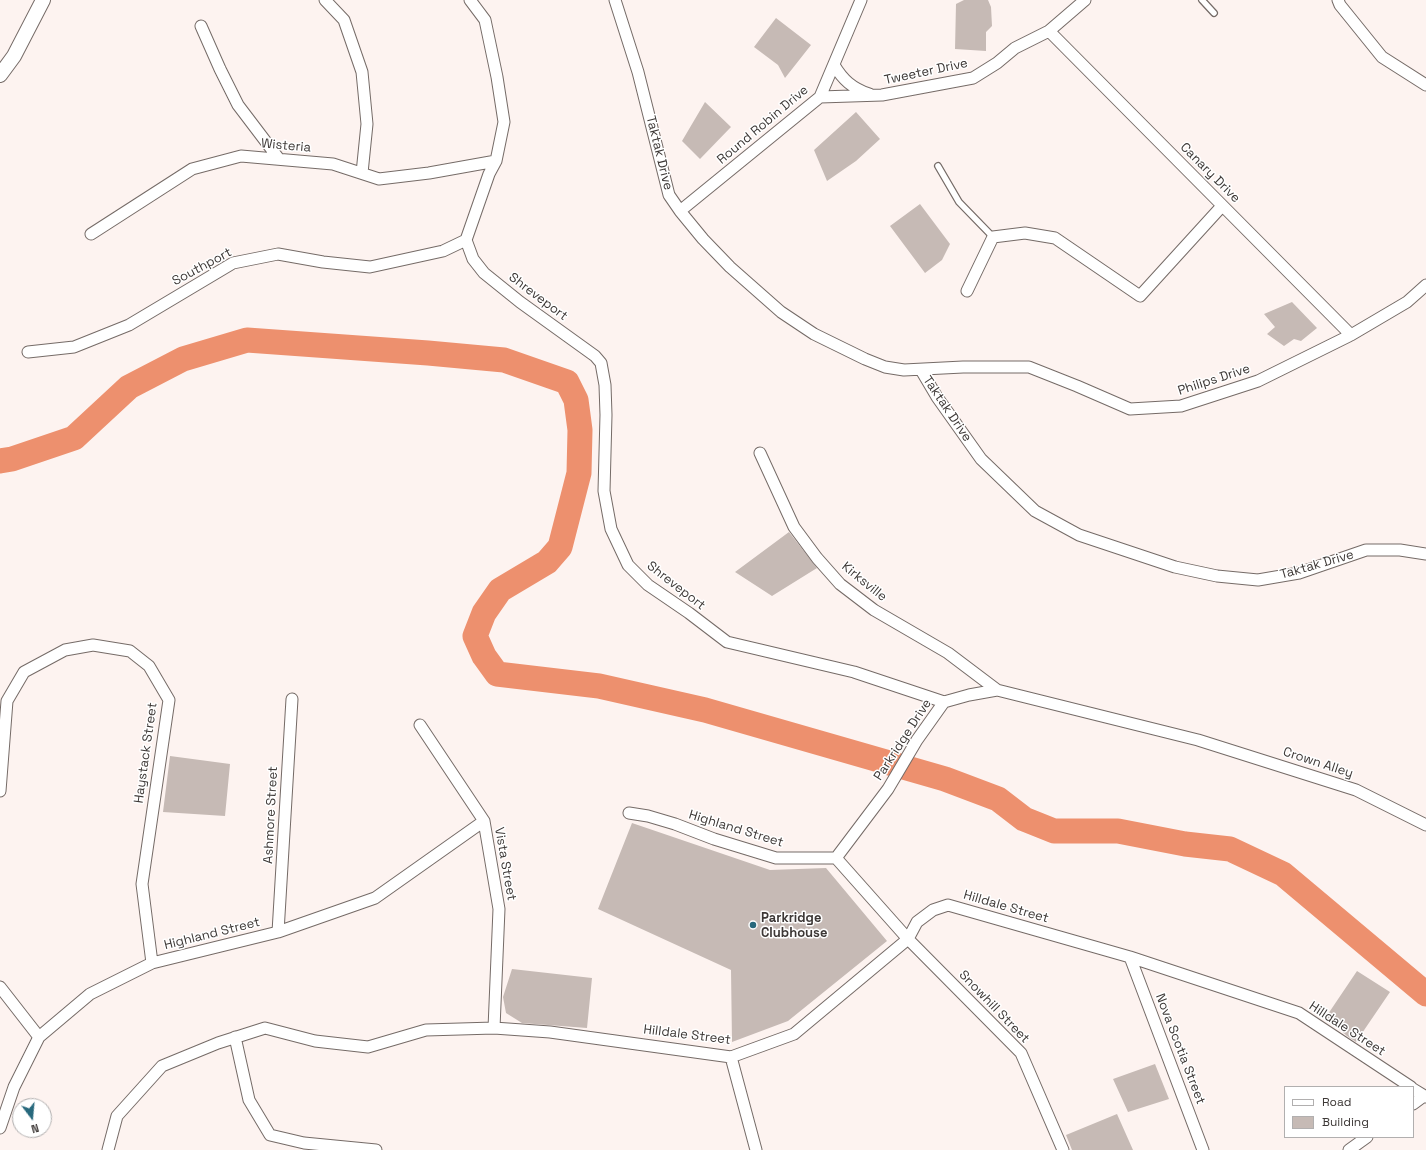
<!DOCTYPE html>
<html>
<head>
<meta charset="utf-8">
<style>
	body { margin:0 }
	#map { position:relative; width:1426px; height:1150px; overflow:hidden; background:#fdf3f0; font-family:"Space Grotesk",sans-serif }
	canvas { display:block }
	.legend { position:absolute; left:1284px; top:1086px; width:130px; height:52px; box-sizing:border-box; background:#fff; border:1px solid #b1afaf; margin:0; padding:5px 7px; list-style:none; font-size:12px; color:#3d3836 }
	.legend li { display:flex; align-items:center; gap:8px; height:20px }
	.legend b { width:20px; border:1px solid #b1afaf }
	.north { position:absolute; left:12px; top:1098px; width:40px; height:40px; box-sizing:border-box; background:#fff; border:1px solid #b1afaf; border-radius:50%; rotate:164deg; font-size:11px; font-weight:700; line-height:16px; text-align:center; color:#3d3836 }
	.north::after { content:''; display:block; margin:auto; width:14px; height:18px; background:#27687c; clip-path:polygon(50% 0,100% 100%,50% 72%,0 100%) }
</style>
</head>
<body>
<div id="map">
<canvas width="1426" height="1150"></canvas>
<ul class="legend">
<li><b style="height:5px;background:#fff"></b>Road</li>
<li><b style="height:11px;background:#c6bab5"></b>Building</li>
</ul>
<div class="north">N</div>
</div>
<script>
const c = document.querySelector('canvas').getContext('2d');
c.lineJoin = 'round';
function strokePath(path, color, width, dash) {
  c.strokeStyle = color;
  c.lineWidth = width;
  c.lineCap = dash ? 'butt' : 'round';
  c.setLineDash(dash || []);
  c.stroke(path);
}
function paint(path, color) {
  c.fillStyle = color;
  c.fill(path, 'evenodd');
}
function drawText(font, color, halo, rows, align = 'center') {
  c.font = font + ' "Space Grotesk",sans-serif';
  c.lineWidth = 3;
  c.setLineDash([]);
  c.textBaseline = 'middle';
  c.strokeStyle = halo;
  c.fillStyle = color;
  for (const [text, x, y, turn = 0] of rows) {
    c.save();
    c.translate(x, y);
    c.rotate((+turn || 0) * Math.PI / 180);
    c.textAlign = isNaN(turn) ? turn : align;
    if (halo) c.strokeText(text, 0, 0);
    c.fillText(text, 0, 0);
    c.restore();
  }
}
strokePath(new Path2D(`
	M0 461 12 459 74 438 129 387 183 359 247 340 428 353 504 360 567 382 576 400 580 430 579 473 560 547 547 562 500 590 484 613 475 636 484 656 497 674 599 686 705 710 945 779 998 799 1024 819 1054 831H1118L1185 844 1230 849 1283 874 1426 994`), '#ed906e', 25);
paint(new Path2D(`
	M964 0H988L991 7 992 26 986 32V51L955 49 956 4Z
	M776 18 811 45 785 78 778 65 754 47Z
	M705 102 731 127 700 159 682 141Z
	M856 112 880 139 856 161 827 181 814 150Z
	M920 204 950 244 942 260 925 273 890 226Z
	M1292 302 1317 328 1301 341 1294 339 1284 346 1267 334 1275 327 1264 314Z
	M789 532 817 568 772 596 735 572Z
	M170 756 230 764 225 816 163 812Z
	M632 823 770 870 826 868 887 941 788 1021 732 1042 731 970 598 909Z
	M512 969 592 978 587 1028 522 1023 506 1013 503 997Z
	M1357 971 1390 992 1356 1042 1347 1036 1326 1017Z
	M1155 1064 1169 1099 1128 1112 1113 1079Z
	M1117 1114 1133 1150H1072L1066 1135Z`), '#c6bab5');
const service = new Path2D(`
	M1202 0 1214 13
	M938 166 959 202 993 237`);
const minor = new Path2D(`
	M325 0 344 20 362 72 367 124 362 173
	M615 0 638 72 669 195 680 211 703 239 730 267 781 312 814 334 865 359 885 367 904 370 963 367H1029L1077 386 1130 409 1181 406 1258 381 1351 335 1407 302 1426 285
	M1338 0 1340 5 1382 57 1426 85
	M201 26 220 69 238 105 279 159
	M1049 31 1351 335
	M834 65C843 80 852 88 869 94
	M820 97 882 95 973 78 997 63 1015 48 1049 31 1085 0
	M680 211 820 97 861 0
	M91 234 192 169 241 156 333 164 379 179 429 173 496 161
	M466 240 473 259 484 273 520 302 595 356 601 363 605 385 606 415 604 491 611 529 628 565 648 585 689 613 727 642 854 672 944 702
	M466 240 489 174 496 161 504 122 497 77 485 20 470 0
	M967 291 993 237 1025 233 1055 238 1140 296 1222 206
	M28 352 74 347 129 325 233 263 278 254 323 262 370 267 443 251 466 240
	M921 370 937 397 981 459 1035 511 1079 535 1175 567 1217 576 1258 580 1299 573 1366 550H1400L1426 554
	M760 453 794 527 817 558 840 584 874 610 948 653 997 690
	M420 725 484 821 499 909 494 1028
	M0 791 7 701 24 672 65 650 93 645 130 651 149 666 169 700 142 884 152 963
	M629 813 648 816 675 824 714 839 776 858H836
	M836 858 888 789 917 740 944 702 969 695 997 690 1198 740 1356 790 1426 825
	M836 858 908 939 1021 1053 1063 1150
	M278 932 292 699
	M1130 957 1203 1150
	M0 987 39 1037
	M235 1037 249 1100 270 1135 304 1143 376 1150
	M731 1057 756 1150
	M1413 1089 1426 1097
	M1413 1104 1424 1096
	M0 1128 14 1087 39 1037 90 994 152 963 278 932 375 898 484 821
	M108 1150 117 1116 162 1066 218 1043 265 1028 315 1041 368 1047 426 1030 494 1028 550 1032 731 1057 794 1034 908 939 917 922 933 910 948 905 1130 957 1299 1013 1411 1087
	M1349 1150 1367 1137`);
const tertiary = new Path2D(`
	M0 75 14 56 43 0`);
strokePath(service, '#756b67', 8);
strokePath(minor, '#756b67', 13);
strokePath(tertiary, '#756b67', 16);
strokePath(service, '#fff', 5.5);
strokePath(minor, '#fff', 11);
strokePath(tertiary, '#fff', 14);
for (const [x, y, r, color] of [
	[753,925,4,"#27687c"]
]) {
  const dot = new Path2D();
  dot.arc(x, y, r, 0, 2 * Math.PI);
  c.fillStyle = color;
  c.fill(dot);
  strokePath(dot, '#fff', 1.5);
}
drawText('13px', '#3d3836', '#fff', [
	["Tweeter Drive",926,72,-12],
	["Round Robin Drive",763,125,-40],
	["Wisteria",286,146,5],
	["Taktak Drive",659,153,76],
	["Canary Drive",1210,173,45],
	["Southport",202,267,-28],
	["Shreveport",538,297,37],
	["Philips Drive",1214,380,-18],
	["Taktak Drive",947,409,56],
	["Taktak Drive",1317,565,-16],
	["Kirksville",864,582,39],
	["Shreveport",676,586,38],
	["Parkridge Drive",903,740,-57],
	["Haystack Street",146,753,-82],
	["Crown Alley",1318,763,18],
	["Ashmore Street",271,815,-87],
	["Highland Street",736,829,17],
	["Vista Street",505,864,80],
	["Hilldale Street",1006,907,16],
	["Highland Street",212,934,-14],
	["Snowhill Street",994,1007,46],
	["Hilldale Street",1347,1029,33],
	["Hilldale Street",687,1035,7],
	["Nova Scotia Street",1180,1049,69]
]);
drawText('bold 13px', '#3d3836', '#fff', [
	["Parkridge",761,918],
	["Clubhouse",761,933]
], 'left');
</script>
</body>
</html>
